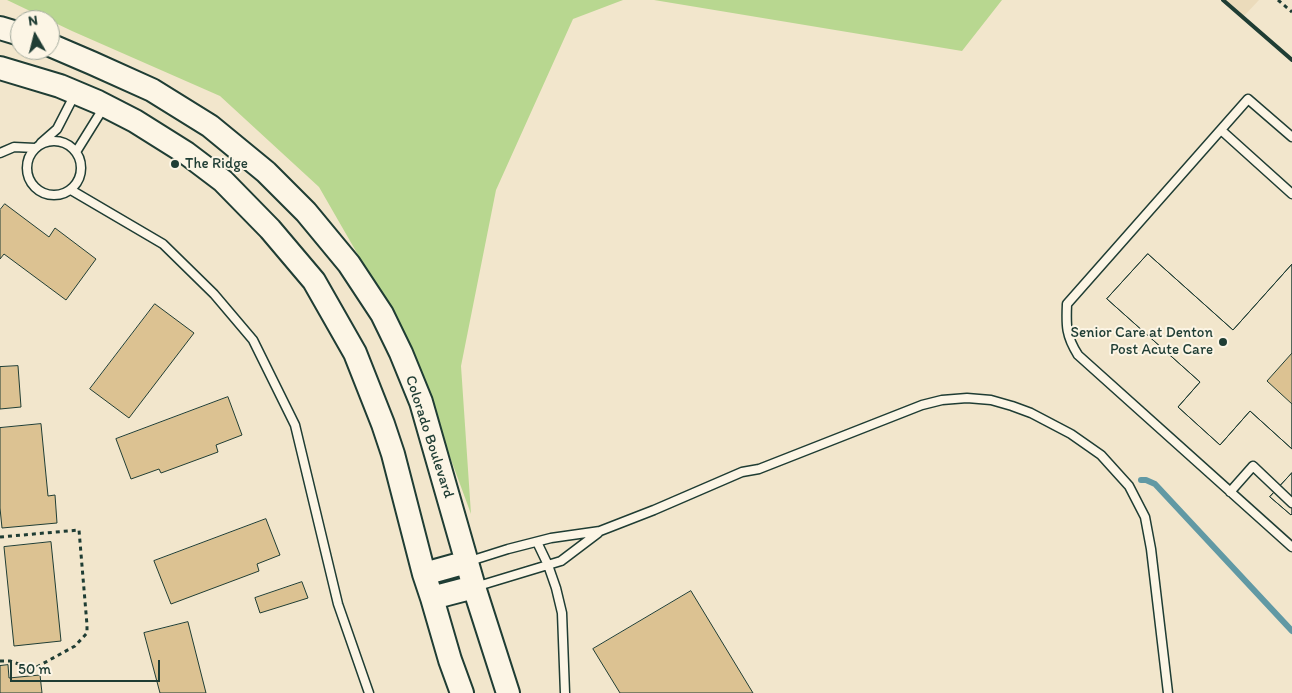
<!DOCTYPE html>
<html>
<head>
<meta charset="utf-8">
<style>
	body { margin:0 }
	#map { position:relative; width:1292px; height:693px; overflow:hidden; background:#f2e6cc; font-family:Itim,sans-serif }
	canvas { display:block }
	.north { position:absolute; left:10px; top:10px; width:50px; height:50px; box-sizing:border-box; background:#fcf5e5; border:1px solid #a4ab9e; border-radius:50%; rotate:352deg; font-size:14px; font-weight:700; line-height:20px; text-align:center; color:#1f3d34 }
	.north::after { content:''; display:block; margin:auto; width:18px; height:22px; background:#1f3d34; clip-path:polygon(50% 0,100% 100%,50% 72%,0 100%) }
	.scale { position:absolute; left:10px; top:660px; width:150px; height:22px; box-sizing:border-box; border:2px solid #1f3d34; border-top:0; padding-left:6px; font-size:15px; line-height:18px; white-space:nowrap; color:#1f3d34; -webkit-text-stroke:4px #fcf5e5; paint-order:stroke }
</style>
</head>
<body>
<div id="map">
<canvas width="1292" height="693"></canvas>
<div class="north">N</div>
<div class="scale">50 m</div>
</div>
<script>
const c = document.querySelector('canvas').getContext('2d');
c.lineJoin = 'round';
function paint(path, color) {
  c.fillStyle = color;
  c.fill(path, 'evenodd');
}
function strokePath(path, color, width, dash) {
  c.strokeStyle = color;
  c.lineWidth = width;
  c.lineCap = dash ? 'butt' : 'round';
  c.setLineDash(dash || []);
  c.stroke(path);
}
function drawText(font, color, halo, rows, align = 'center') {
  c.font = font + ' Itim,sans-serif';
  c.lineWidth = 4;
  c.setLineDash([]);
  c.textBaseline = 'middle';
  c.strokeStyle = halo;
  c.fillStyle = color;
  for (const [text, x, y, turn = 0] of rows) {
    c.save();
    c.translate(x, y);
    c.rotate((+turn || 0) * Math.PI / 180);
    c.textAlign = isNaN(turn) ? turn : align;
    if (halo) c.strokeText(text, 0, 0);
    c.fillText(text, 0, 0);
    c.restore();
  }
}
paint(new Path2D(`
	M1223 0H1259L1243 17Z`), '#ebdbbb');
paint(new Path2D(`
	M7 0H623L573 19 496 190 461 366 471 514 407 340 319 187 220 96 72 31Z
	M654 0H1002L962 51Z`), '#b8d790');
strokePath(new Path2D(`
	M1141 480H1146L1155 484 1292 631`), '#6199a4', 6);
const building = new Path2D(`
	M5 204 49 237 55 228 96 259 66 300 4 254 0 259V210Z
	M1148 254 1233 330 1292 264V353L1267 381 1292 404V449L1250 411 1220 445 1178 407 1200 382 1107 299Z
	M1148 254 1233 330 1292 264V449L1250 411 1220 445 1178 407 1200 382 1107 299Z
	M155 304 194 333 129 418 90 389Z
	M18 366 21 407 0 409V367Z
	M228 397 242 435 216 445 218 452 161 473 159 469 131 479 116 439Z
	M41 424 48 496 55 495 57 523 2 528 0 508V428Z
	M1292 473V514L1291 515 1270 497Z
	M1292 473V514L1291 515 1270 497Z
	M266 519 280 555 257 564 259 571 171 604 154 561Z
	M51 542 61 641 14 646 4 547Z
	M302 582 308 598 260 613 255 598Z
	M691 591 753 693H620L593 649Z
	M188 622 206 693H160L144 633Z
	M8 665 9 678 40 675 42 693H0V666Z`);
paint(building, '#dcc292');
strokePath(building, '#1f3d34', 1);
const lane = new Path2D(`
	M1221 130 1292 194
	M1292 137 1248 99 1067 304C1066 326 1066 336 1078 355L1292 547
	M27 168a27 27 0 1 1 54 0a27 27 0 1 1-54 0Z
	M41 143 57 129 75 94
	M76 152 104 107
	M0 153 14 147 35 148
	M71 190 163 244 214 294 253 340 295 425 338 604 369 693
	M1230 492 1253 466 1292 503
	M537 542 548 565 556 588 562 613 565 693
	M470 561 508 549 551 538 600 531 654 510 742 472 759 469 922 405 942 400 967 398 991 400 1012 406 1031 413 1071 434 1101 455 1129 486 1145 517 1151 549 1168 693
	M475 587 561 561 598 533`);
const secondary = new Path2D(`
	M0 28 20 34
	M50 45 92 63 152 90 210 126 266 172 306 212 349 264 382 314 401 353 421 402 474 587 508 693
	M0 68 60 86 98 102 135 121 186 153 223 181 270 229 314 281 355 353 383 424 393 454 424 574 432 598 450 660 462 693
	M424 574 467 562
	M432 598 474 587`);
strokePath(lane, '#1f3d34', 11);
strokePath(secondary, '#1f3d34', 26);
strokePath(new Path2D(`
	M1278 0 1292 12
	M0 537 79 530 87 625V633L75 646 33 669 34 674
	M0 661H10L33 669`), '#1f3d34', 3, [4, 4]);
strokePath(lane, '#fcf5e5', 8);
strokePath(secondary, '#fcf5e5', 22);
strokePath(new Path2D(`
	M1223 0 1292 60`), '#1f3d34', 4);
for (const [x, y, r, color] of [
	[175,164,5,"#1f3d34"],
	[1223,342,5,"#1f3d34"]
]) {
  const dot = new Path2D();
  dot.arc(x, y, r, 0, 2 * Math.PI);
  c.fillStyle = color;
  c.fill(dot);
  strokePath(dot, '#fcf5e5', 2);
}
drawText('15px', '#1f3d34', '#fcf5e5', [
	["The Ridge",185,164],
	["Senior Care at Denton",1213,333,"right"],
	["Post Acute Care",1213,350,"right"]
], 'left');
drawText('15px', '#1f3d34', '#fcf5e5', [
	["Colorado Boulevard",429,437,72]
]);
</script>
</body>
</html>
